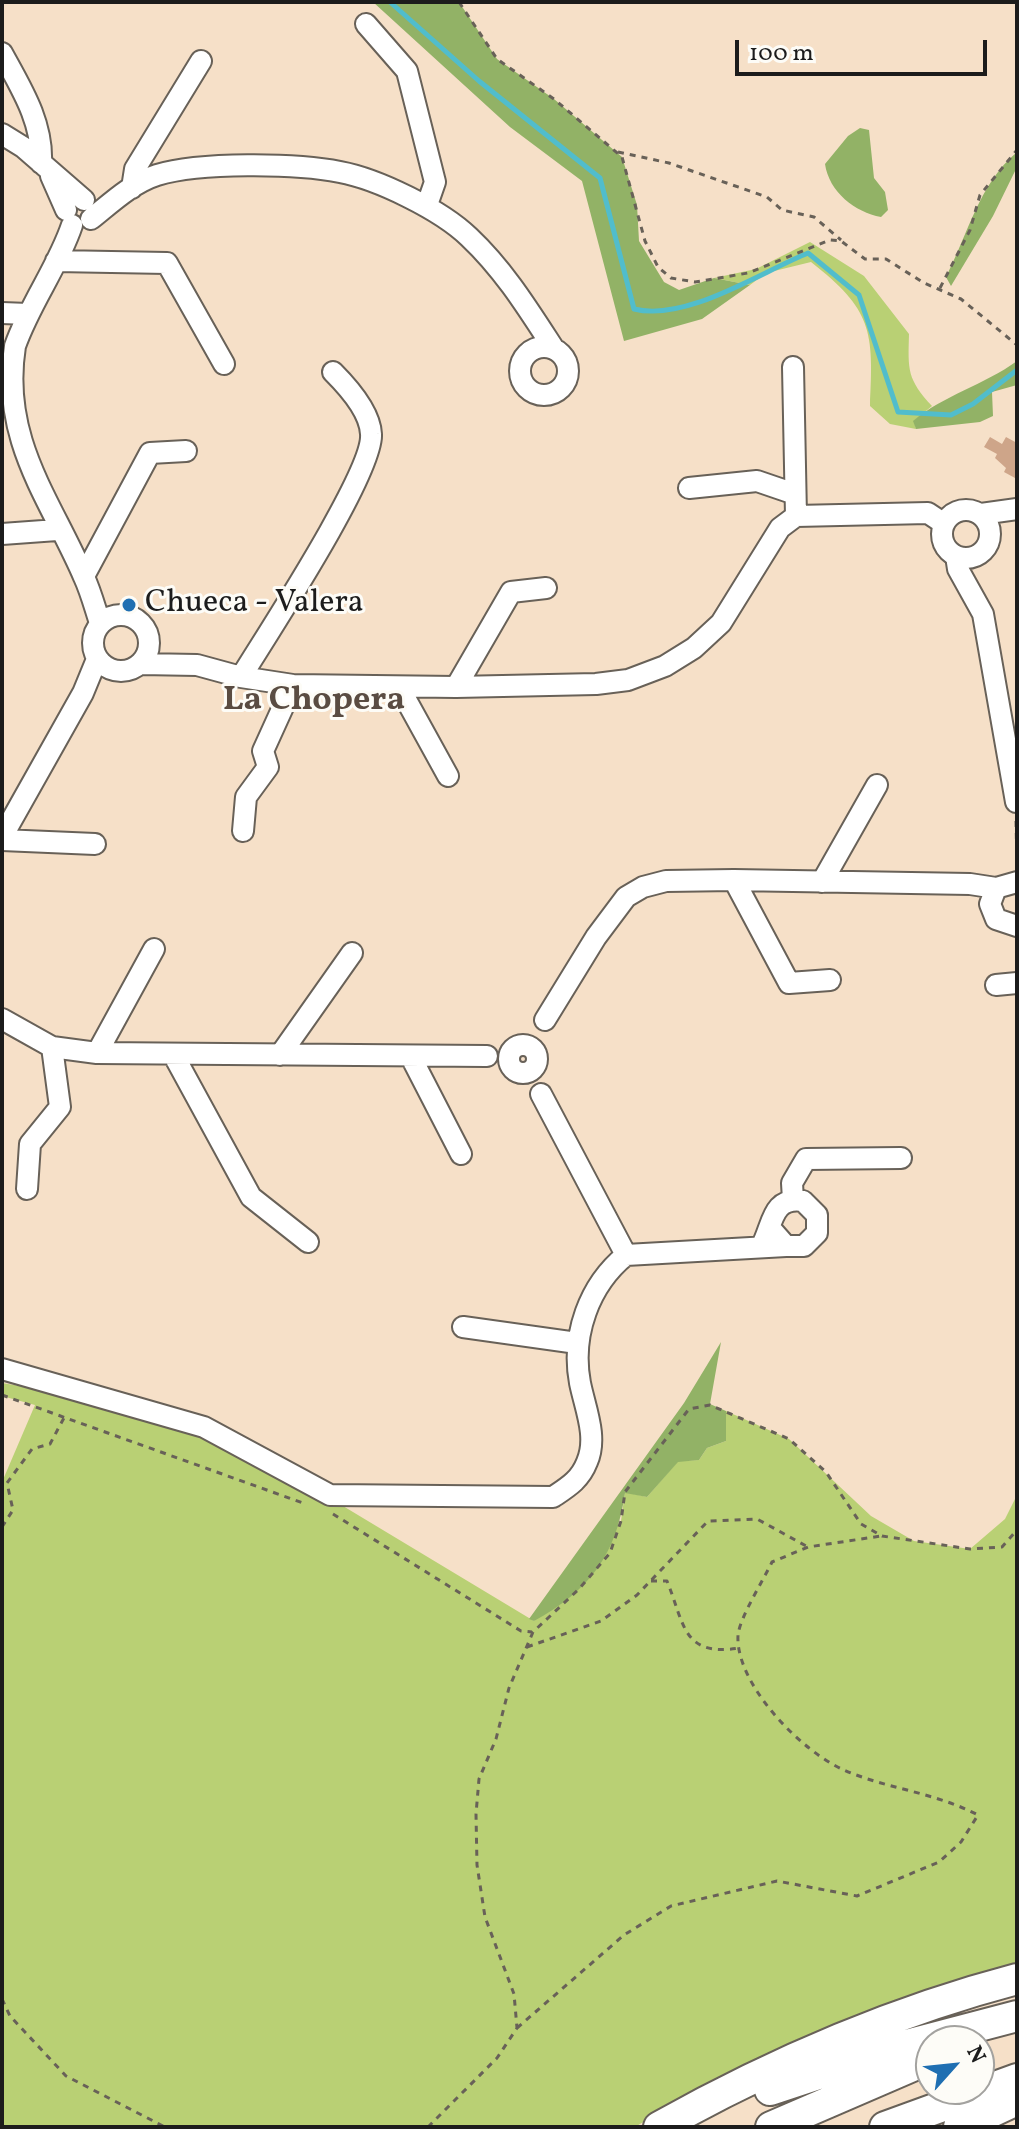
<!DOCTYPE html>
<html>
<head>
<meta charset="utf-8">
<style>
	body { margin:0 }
	#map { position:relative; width:1019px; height:2129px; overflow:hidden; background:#f6e0c8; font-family:Vollkorn,serif }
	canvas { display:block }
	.frame { position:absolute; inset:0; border:4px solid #1c1c1c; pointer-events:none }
	.north { position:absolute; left:915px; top:2025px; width:80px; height:80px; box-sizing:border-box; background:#fdfcf7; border:2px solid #a3a29f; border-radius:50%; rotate:63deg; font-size:22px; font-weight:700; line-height:32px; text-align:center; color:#1c1c1c }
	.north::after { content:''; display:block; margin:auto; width:28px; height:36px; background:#1f6fb2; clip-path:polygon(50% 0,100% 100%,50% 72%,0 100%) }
	.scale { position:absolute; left:735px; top:40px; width:252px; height:36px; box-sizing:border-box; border:4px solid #1c1c1c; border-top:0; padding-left:10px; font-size:24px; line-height:28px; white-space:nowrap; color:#1c1c1c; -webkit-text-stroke:6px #fdfcf7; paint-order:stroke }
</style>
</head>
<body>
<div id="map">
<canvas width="1019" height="2129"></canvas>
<div class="frame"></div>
<div class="north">N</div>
<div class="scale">100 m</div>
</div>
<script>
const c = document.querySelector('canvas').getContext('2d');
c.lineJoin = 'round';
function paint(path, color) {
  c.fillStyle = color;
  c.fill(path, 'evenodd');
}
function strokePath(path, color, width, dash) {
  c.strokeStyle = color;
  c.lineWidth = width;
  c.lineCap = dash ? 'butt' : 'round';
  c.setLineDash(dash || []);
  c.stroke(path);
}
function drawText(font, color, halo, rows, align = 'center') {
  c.font = font + ' Vollkorn,serif';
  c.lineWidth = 6;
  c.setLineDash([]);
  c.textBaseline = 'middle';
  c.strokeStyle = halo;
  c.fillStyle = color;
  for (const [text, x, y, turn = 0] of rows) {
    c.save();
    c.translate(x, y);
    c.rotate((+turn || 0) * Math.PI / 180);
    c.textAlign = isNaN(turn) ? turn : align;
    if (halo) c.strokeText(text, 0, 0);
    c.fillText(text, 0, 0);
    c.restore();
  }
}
paint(new Path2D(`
	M810 242 864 276 909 334C908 370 907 379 932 406L914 421 916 429 890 424 870 406C874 330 872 310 811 262L766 273 750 285 714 278 756 269Z
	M2 1383 57 1392 202 1436 343 1506 534 1621 621 1521 625 1492 647 1497 678 1461 699 1460 707 1448 726 1441V1411L789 1439 871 1516 914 1541 970 1549 1005 1519 1017 1495V1964L932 1990 681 2099 635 2127H2V1482L35 1405 2 1396Z`), '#b9d074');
paint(new Path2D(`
	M373 2H459L497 59 554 99 622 157 637 205 639 241 664 282 679 290 714 278 750 285 702 319 624 341 582 181 510 127Z
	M860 128 869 130 874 178 885 192 888 210 881 217C855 212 829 192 825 164L848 136Z
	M1017 152V167L993 216 951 286 946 277C968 234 979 184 1017 152Z
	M1017 361V385L992 392 993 416 980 422 916 429 913 421C944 395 984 385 1017 361Z
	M721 1342 710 1404 726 1411V1441L707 1448 699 1460 678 1462 647 1497 625 1493C616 1555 590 1590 534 1621L529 1619 684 1403Z`), '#92b266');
strokePath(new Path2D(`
	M390 2 479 81 600 178 634 309C686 322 759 273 808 253L859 295 898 412 951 415 973 404 1017 370`), '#51bdcc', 5);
paint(new Path2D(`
	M990 437 1002 444 1006 437 1017 443 1015 478 1004 472 1006 468 995 458 997 454 984 447Z`), '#cea589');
const minor = new Path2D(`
	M366 24 407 71 435 182 427 205
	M2 53C21 88 43 122 41 163
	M2 134 23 147 84 200
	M51 176 66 210
	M132 188 135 169 201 61
	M91 219C111 203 132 183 157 175 199 162 296 163 340 172 378 179 441 210 469 237 504 270 528 309 554 349
	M72 225C58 267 30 303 15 346 0 440 51 500 84 577 91 592 95 608 100 623
	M56 261 167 263 224 364
	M2 313 28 314
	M520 371a24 24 0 1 1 48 0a24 24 0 1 1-48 0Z
	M689 488 757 481 795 494
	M942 534a24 24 0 1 1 48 0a24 24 0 1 1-48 0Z
	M981 514 1017 509
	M796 516 928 513 943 523
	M2 534 57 530
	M956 556 958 569 983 614 1016 802
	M84 576 150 453 186 451
	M93 643a28 28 0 1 1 56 0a28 28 0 1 1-56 0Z
	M141 664 197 665 241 677 293 685 456 687 596 684 628 680 665 666 694 648 721 623 780 528 796 516 793 367
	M241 677C266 636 374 472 371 434 370 412 348 387 333 372
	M399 687 448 776
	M456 687 511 592 546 588
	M243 831 246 797 268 767 263 751 293 685
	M2 837 83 693 97 659
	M2 840 95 844
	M734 880 789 983 830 980
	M822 882 877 785
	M1017 882 996 888 990 904 996 919 1017 926
	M996 985 1017 983
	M2 1019 52 1047 97 1053 487 1056
	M545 1020 596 937 626 897 643 887 666 881 734 880 970 884 996 888
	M509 1059a14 14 0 1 1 28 0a14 14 0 1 1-28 0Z
	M97 1053 154 949
	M173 1054 251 1197 308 1242
	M280 1055 352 953
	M411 1057 461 1154
	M541 1094 626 1255
	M27 1189 30 1144 60 1107 52 1047
	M793 1200 792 1183 806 1159 901 1158
	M761 1247C773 1226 771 1196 803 1201L817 1215V1233L804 1246H786L771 1229
	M463 1327 577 1343
	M2 1369 204 1427 330 1495 553 1497C568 1487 580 1480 587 1462 598 1437 585 1408 580 1383 571 1335 589 1285 626 1255L786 1246`);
const highway = new Path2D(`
	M770 2090 903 2046 1017 2016
	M659 2127C772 2064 891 2012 1017 1979
	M771 2127 931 2058
	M885 2127 1017 2079
	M959 2127 1017 2100`);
strokePath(minor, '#686158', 24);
strokePath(highway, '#686158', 34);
strokePath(new Path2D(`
	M459 2 497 59 554 99 622 157 645 241 658 267 671 278 695 282 748 273 830 240 841 241 865 259H886L924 283 961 299 1017 345
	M618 152 669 163 767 197 782 210 814 217 841 240
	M940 288 970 230 980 195 1017 150
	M1016 821 1017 865
	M2 1395 303 1503
	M333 1514 521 1631 532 1632
	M2 1527 13 1510 7 1483 32 1449 50 1444 65 1416
	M651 1581H667C685 1625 682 1657 740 1648
	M527 1647 601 1621 637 1595 708 1521 757 1519 808 1547
	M2 1999 10 2016 66 2076 165 2127
	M517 2028 624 1935 671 1906 777 1881 857 1896 939 1862 961 1842 978 1815C934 1792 887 1789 844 1770 802 1752 735 1684 738 1635 740 1617 764 1579 772 1562L808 1547 881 1536
	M428 2127 497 2058 517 2028 514 1994 485 1917 477 1865 476 1814 479 1779 496 1739 509 1688 533 1632 579 1589 610 1553 621 1521 625 1492 689 1409 710 1405 789 1439 826 1472 861 1524 882 1536 970 1549 1002 1547 1017 1530`), '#686158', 3, [6, 6]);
strokePath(minor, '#fff', 20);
strokePath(highway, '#fff', 30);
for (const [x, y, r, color] of [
	[129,605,8,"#1f6fb2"]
]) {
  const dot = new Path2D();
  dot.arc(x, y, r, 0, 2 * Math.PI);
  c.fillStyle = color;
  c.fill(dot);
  strokePath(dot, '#fdfcf7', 3);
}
drawText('32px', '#1c1c1c', '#fdfcf7', [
	["Chueca - Valera",145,605]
], 'left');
drawText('bold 34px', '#5a4c42', '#fdfcf7', [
	["La Chopera",314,703]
]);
</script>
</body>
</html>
